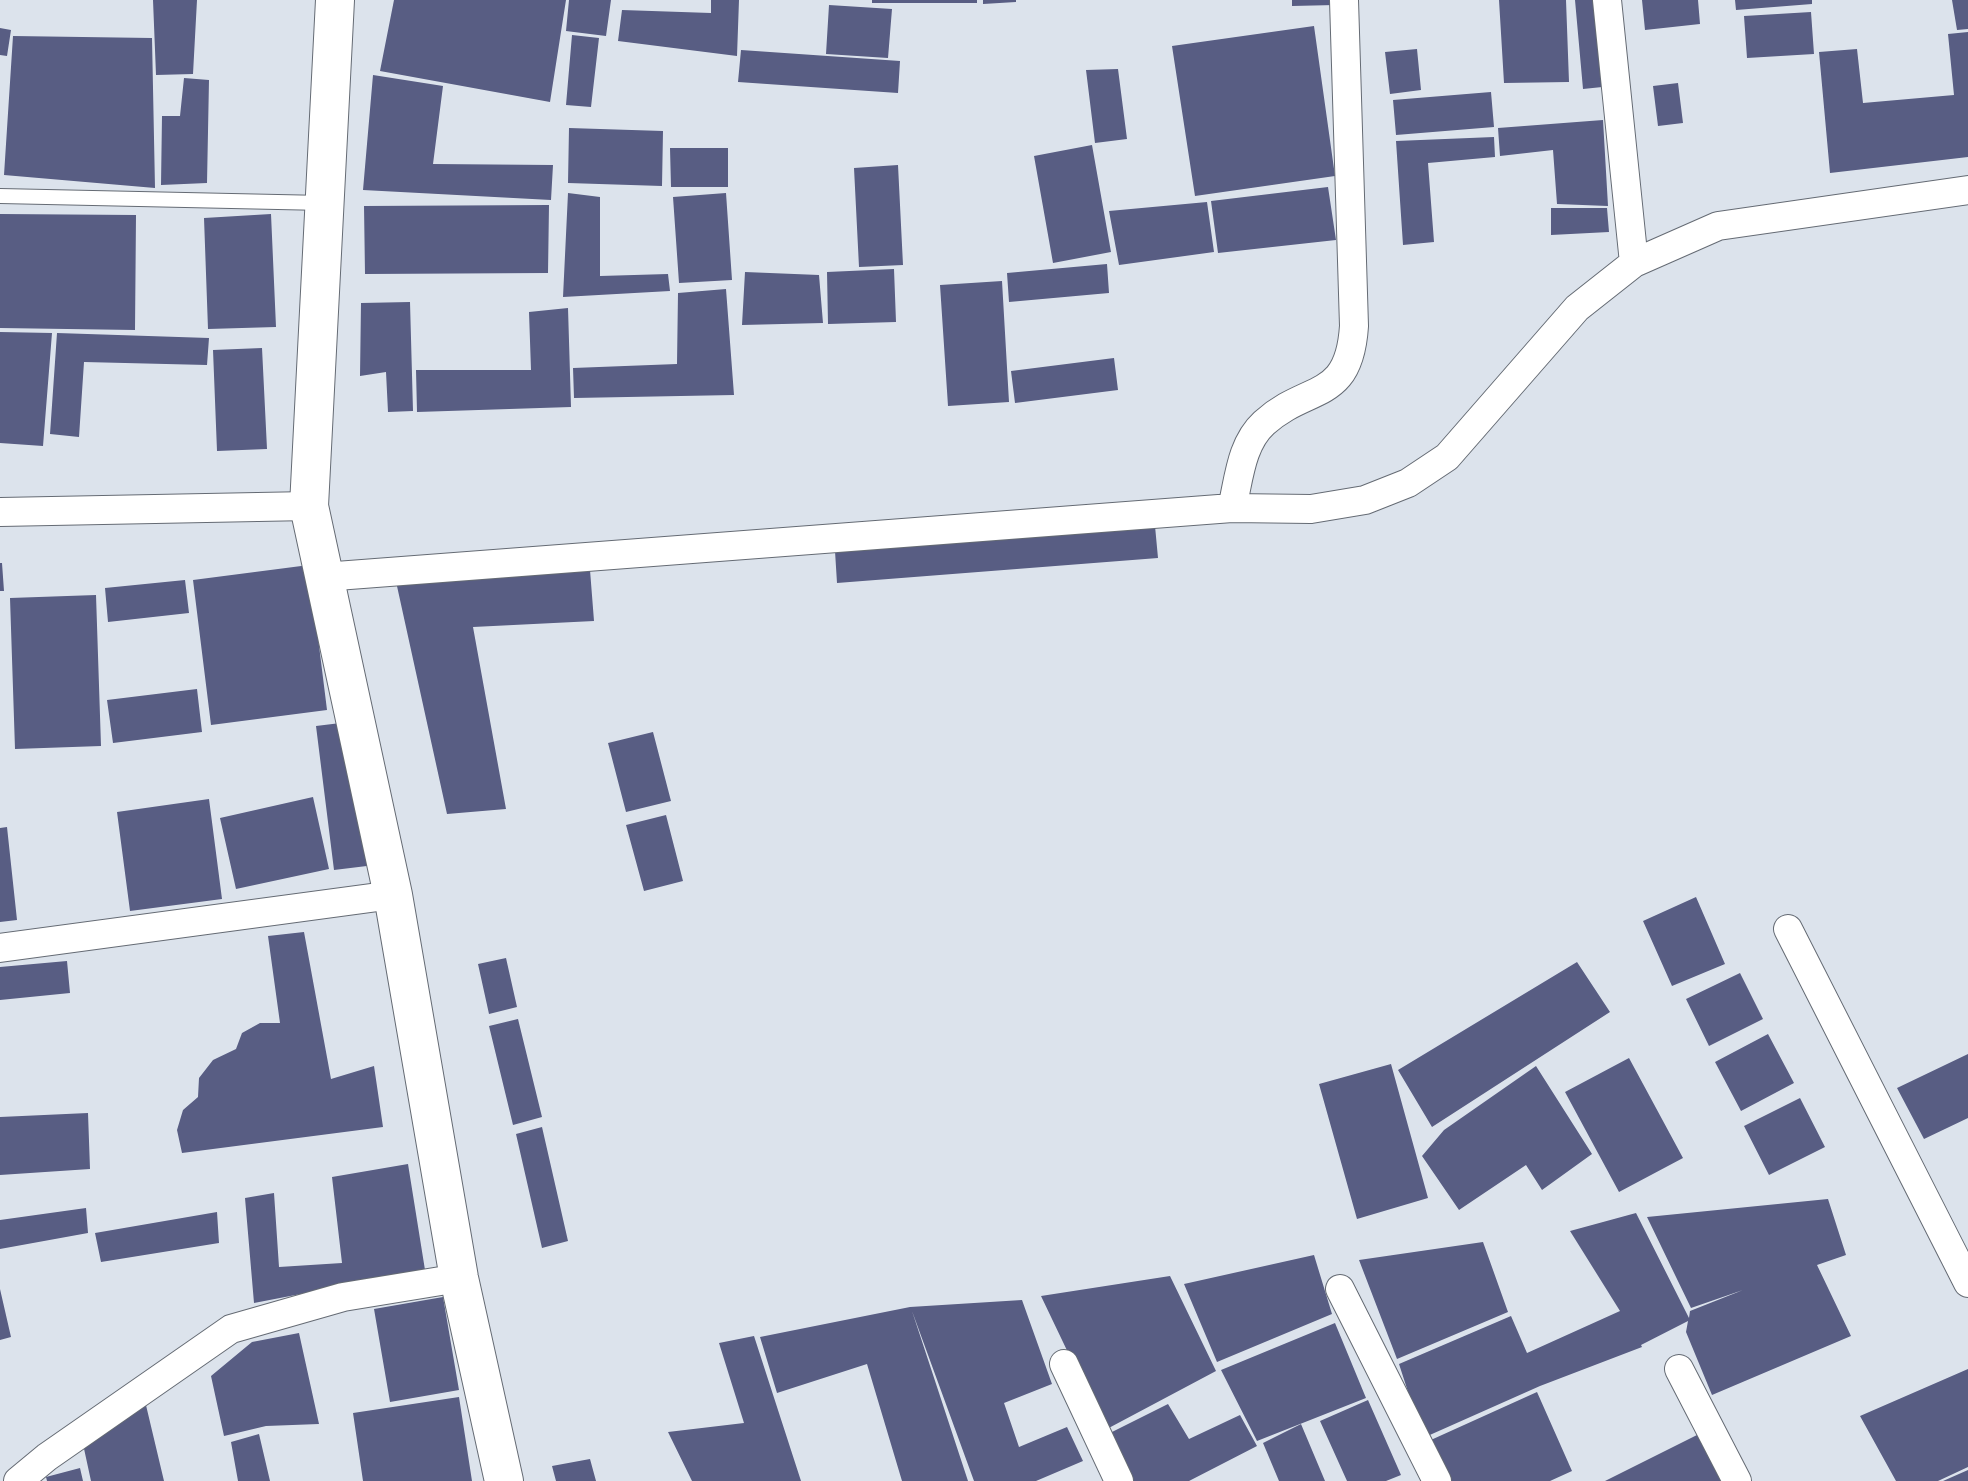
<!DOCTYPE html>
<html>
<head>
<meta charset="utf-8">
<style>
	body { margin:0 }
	canvas { display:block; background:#dce3ec }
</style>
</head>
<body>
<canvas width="1968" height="1481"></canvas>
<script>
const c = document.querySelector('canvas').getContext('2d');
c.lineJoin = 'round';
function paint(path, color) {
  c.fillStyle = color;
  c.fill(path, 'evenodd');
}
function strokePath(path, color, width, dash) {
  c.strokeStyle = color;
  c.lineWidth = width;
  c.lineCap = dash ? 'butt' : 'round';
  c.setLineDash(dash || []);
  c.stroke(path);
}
paint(new Path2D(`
	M153 0H197L193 74 156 75Z
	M394 0H566L550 102 380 71Z
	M569 0H611L606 36 566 31Z
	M711 0H739L737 56 618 41 622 10 711 13Z
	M872 0H977V3H872Z
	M983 0H1016V2L983 4Z
	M1292 0H1335V5L1292 6Z
	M1499 0H1566L1569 82 1504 83Z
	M1575 0H1603L1612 86 1583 89Z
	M1642 0H1698L1700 24 1645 30Z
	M1735 0H1812V4L1736 10Z
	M1952 0H1968V29L1957 30Z
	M829 5 892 9 888 58 826 54Z
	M1811 12 1814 54 1747 58 1744 16Z
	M1314 26 1335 176 1195 196 1172 46Z
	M0 28 11 30 7 56 0 55Z
	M1968 32V157L1830 173 1819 52 1857 49 1863 103 1954 95 1948 34Z
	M572 35 599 38 591 107 566 105Z
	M13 36 152 38 155 188 4 175Z
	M1417 49 1421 90 1390 94 1385 52Z
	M741 50 900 61 898 93 738 82Z
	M1118 69 1127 139 1095 143 1086 70Z
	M373 75 443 86 433 164 553 165 551 200 363 190Z
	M184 78 209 80 207 183 161 185 162 116H180Z
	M1678 83 1683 123 1658 126 1653 86Z
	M1491 92 1494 127 1396 135 1393 100Z
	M1603 120 1608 206 1557 204 1553 150 1500 156 1498 128Z
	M569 128 663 131 662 186 568 183Z
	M1494 137 1495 157 1428 163 1434 242 1403 245 1396 141Z
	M1092 145 1111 252 1053 263 1034 156Z
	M670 148H728V187H671Z
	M898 165 903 265 859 267 854 168Z
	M1328 187 1336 240 1218 253 1211 201Z
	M568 193 600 197V276L668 274 670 291 563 297Z
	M726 193 732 280 679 283 673 197Z
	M1207 202 1214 252 1119 265 1109 211Z
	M549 205 548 273 365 274 364 206Z
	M1551 208H1607L1609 232 1551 235Z
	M0 214 136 215 135 330 0 328Z
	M271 214 276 327 208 329 204 218Z
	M1107 264 1109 293 1009 302 1007 273Z
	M894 269 896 322 828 324 827 272Z
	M745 272 819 275 823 323 742 325Z
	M1002 281 1009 402 948 406 940 285Z
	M726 289 734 395 574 398 573 368 677 364 678 293Z
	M410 302 413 411 388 412 386 372 360 376 361 303Z
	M568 308 571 407 417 412 416 370H531L529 312Z
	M0 332 52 333 43 446 0 443Z
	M57 333 209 338 207 365 84 362 79 437 50 434Z
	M262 348 267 449 217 451 213 350Z
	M1114 358 1118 390 1015 403 1011 371Z
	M1155 526 1158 558 837 583 835 551Z
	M0 563H2L4 591H0Z
	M309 565 327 710 211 725 193 580Z
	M590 570 594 621 473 627 506 809 447 814 395 577Z
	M185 580 189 613 108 622 105 588Z
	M96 595 101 746 15 749 10 598Z
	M197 689 202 732 113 743 107 700Z
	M357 721 375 865 334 870 316 726Z
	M653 732 671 801 626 812 608 743Z
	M313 797 329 869 236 889 220 818Z
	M209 799 222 899 130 911 117 812Z
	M666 815 683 881 644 891 626 825Z
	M7 827 17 920 0 922V828Z
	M1696 897 1725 964 1672 986 1643 921Z
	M304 932 331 1079 374 1066 383 1127 182 1153 177 1130 183 1110 198 1097 199 1078 213 1060 236 1049 242 1033 260 1023H280L268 936Z
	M506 958 517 1007 489 1014 478 964Z
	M67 961 70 993 0 1000V967Z
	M1577 962 1610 1012 1432 1127 1398 1070Z
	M1740 973 1763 1019 1709 1046 1686 999Z
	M518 1019 542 1117 513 1125 489 1026Z
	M1768 1034 1794 1083 1741 1111 1715 1062Z
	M1968 1054V1118L1924 1139 1897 1088Z
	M1629 1058 1683 1158 1619 1192 1565 1092Z
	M1391 1064 1428 1198 1357 1219 1319 1084Z
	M1536 1066 1592 1154 1542 1190 1526 1165 1459 1210 1422 1156 1444 1130Z
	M1800 1098 1825 1147 1769 1175 1744 1126Z
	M88 1113 90 1169 0 1175V1117Z
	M542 1127 568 1241 542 1248 516 1134Z
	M408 1164 425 1270 254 1303 245 1198 274 1193 279 1267 342 1263 332 1177Z
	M1828 1199 1846 1255 1817 1265 1851 1336 1712 1395 1686 1332 1688 1321 1641 1345 1642 1347 1540 1386 1423 1438 1399 1364 1511 1316 1527 1353 1620 1311 1570 1231 1636 1213 1689 1318 1690 1311 1743 1290 1691 1308 1647 1217Z
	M86 1208 88 1233 0 1249V1220Z
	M217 1212 219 1243 101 1262 95 1233Z
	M1483 1242 1508 1312 1397 1359 1359 1260Z
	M1314 1255 1332 1314 1217 1362 1184 1284Z
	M1170 1276 1216 1371 1105 1430 1041 1296Z
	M0 1289 11 1337 0 1340Z
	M443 1297 459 1390 390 1402 374 1309Z
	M1022 1300 1052 1384 1004 1403 1019 1447 1067 1427 1083 1461 1036 1481H974L912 1311 968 1481H902L867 1364 777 1393 760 1337 910 1307Z
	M1335 1323 1366 1398 1257 1441 1221 1370Z
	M299 1333 319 1424 266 1426 224 1436 211 1376 252 1342Z
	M754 1336 801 1481H692L668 1432 744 1423 719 1343Z
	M1968 1369V1467L1938 1481H1896L1860 1416Z
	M1537 1392 1572 1471 1550 1481H1438L1422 1444Z
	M459 1397 472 1481H363L353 1413Z
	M1368 1400 1401 1475 1386 1481H1347L1320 1421Z
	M145 1401 164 1481H91L83 1444Z
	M1168 1404 1189 1439 1240 1415 1257 1446 1189 1481H1133L1110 1433Z
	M1301 1424 1325 1481H1279L1263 1443Z
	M1717 1425 1728 1481H1605Z
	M259 1434 270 1481H238L231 1442Z
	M590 1459 596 1481H556L552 1466Z
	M80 1468 83 1481H47L46 1477Z
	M1968 1470V1481H1943Z`), '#585d83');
const lane = new Path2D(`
	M0 196 324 203`);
const street = new Path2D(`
	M1607 0 1634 263
	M1232 508C1239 479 1241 444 1264 423 1308 383 1349 403 1354 326L1344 0
	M0 512 309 506
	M323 577 1232 508 1311 509 1365 500 1408 483 1447 457 1577 308 1634 263 1718 226 1968 190
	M1788 929 1968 1283
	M0 948 393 895
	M1340 1289 1437 1481
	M1064 1364 1119 1481
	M1679 1369 1737 1481
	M18 1481 47 1457 231 1329 343 1297 459 1278`);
const secondary = new Path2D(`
	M335 0 309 506 393 895 459 1278 504 1481`);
strokePath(lane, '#656b74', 16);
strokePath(street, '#656b74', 30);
strokePath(secondary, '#656b74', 40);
strokePath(lane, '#fff', 14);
strokePath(street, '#fff', 28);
strokePath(secondary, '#fff', 38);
</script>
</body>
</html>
